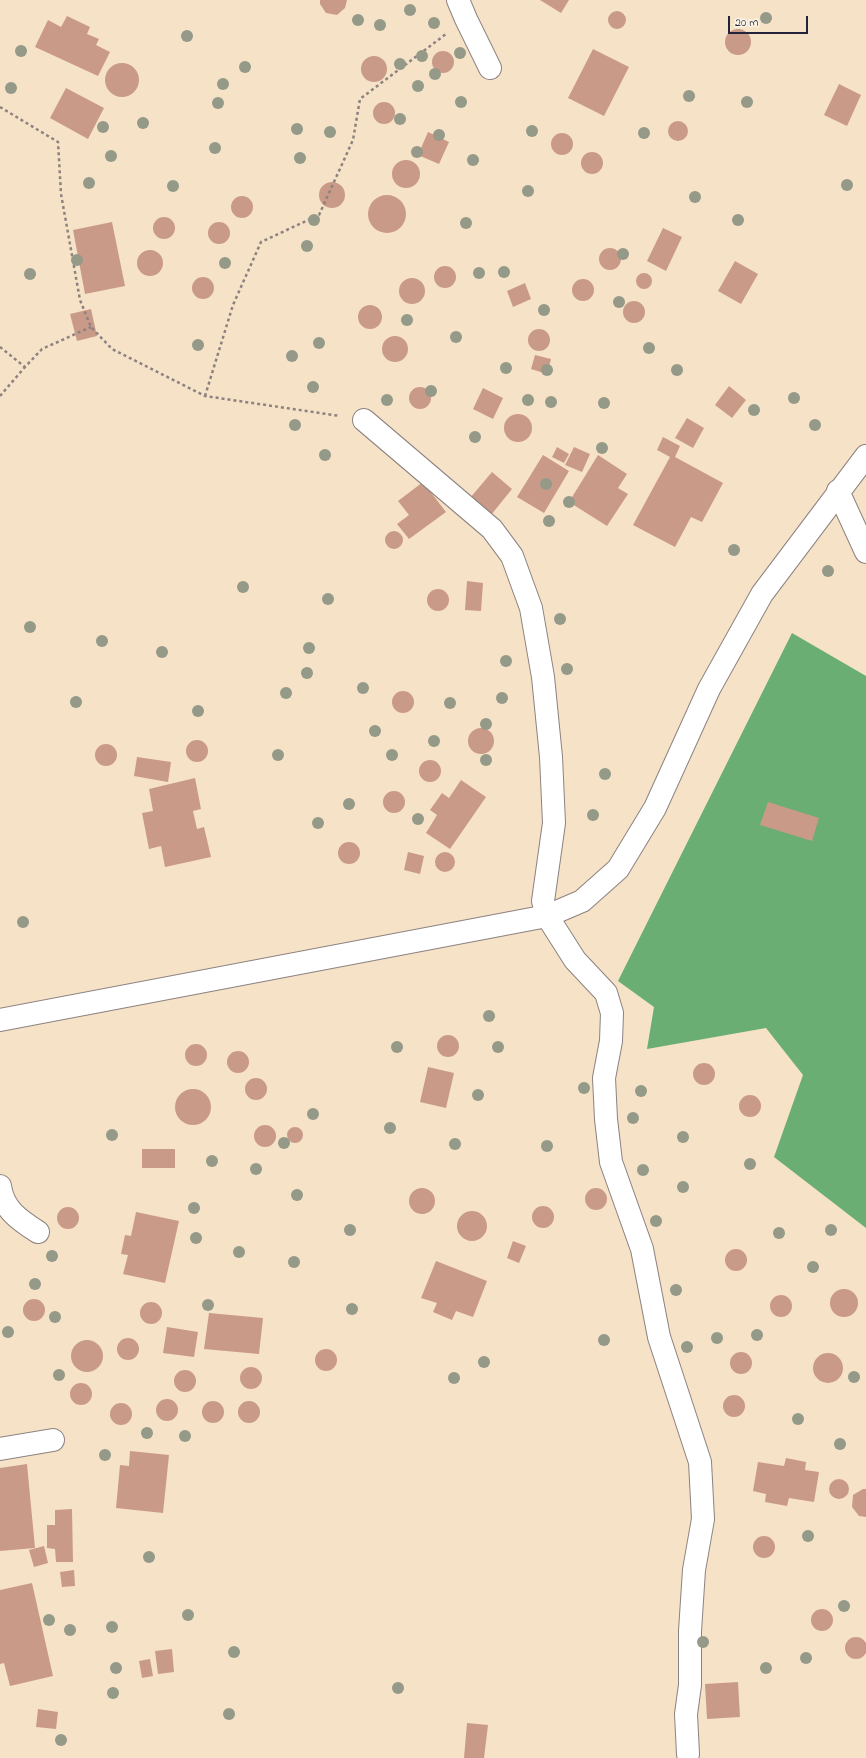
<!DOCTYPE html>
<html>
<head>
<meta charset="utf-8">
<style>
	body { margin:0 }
	#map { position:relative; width:866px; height:1758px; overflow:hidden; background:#f6e2c6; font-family:"Indie Flower",sans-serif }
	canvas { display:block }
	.scale { position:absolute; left:728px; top:16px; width:80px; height:18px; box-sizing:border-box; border:2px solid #22223b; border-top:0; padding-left:5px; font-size:12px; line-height:14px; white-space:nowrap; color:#22223b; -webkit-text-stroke:3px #fcf5e5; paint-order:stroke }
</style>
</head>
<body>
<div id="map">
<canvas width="866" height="1758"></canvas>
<div class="scale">20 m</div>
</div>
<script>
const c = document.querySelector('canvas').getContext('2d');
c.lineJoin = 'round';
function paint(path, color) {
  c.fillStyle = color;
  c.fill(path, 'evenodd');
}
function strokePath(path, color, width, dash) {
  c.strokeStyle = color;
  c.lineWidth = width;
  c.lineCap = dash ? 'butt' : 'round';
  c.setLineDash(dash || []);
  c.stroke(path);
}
paint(new Path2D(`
	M792 633 866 676V1228L774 1157 803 1075 766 1028 647 1049 654 1007 618 981Z`), '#6aae73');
paint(new Path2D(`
	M320 0H347L345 8 337 15 326 13 320 4Z
	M540 0H569L561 13Z
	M608 20a9 9 0 1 1 18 0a9 9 0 1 1-18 0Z
	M67 16 90 27 87 34 99 39 96 45 110 52 98 76 35 47 48 20 61 27Z
	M725 42a13 13 0 1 1 26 0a13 13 0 1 1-26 0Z
	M593 49 629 67 604 116 568 98Z
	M432 62a11 11 0 1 1 22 0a11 11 0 1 1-22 0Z
	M361 69a13 13 0 1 1 26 0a13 13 0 1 1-26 0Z
	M105 80a17 17 0 1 1 34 0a17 17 0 1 1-34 0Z
	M839 84 861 95 847 126 824 115Z
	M66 88 104 108 88 139 50 118Z
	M373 113a11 11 0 1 1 22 0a11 11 0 1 1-22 0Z
	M668 131a10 10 0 1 1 20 0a10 10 0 1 1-20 0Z
	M428 132 449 142 439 164 418 155Z
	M551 144a11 11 0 1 1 22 0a11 11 0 1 1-22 0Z
	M581 163a11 11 0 1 1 22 0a11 11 0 1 1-22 0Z
	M392 174a14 14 0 1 1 28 0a14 14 0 1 1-28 0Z
	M319 195a13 13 0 1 1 26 0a13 13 0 1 1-26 0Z
	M368 214a19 19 0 1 1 38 0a19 19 0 1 1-38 0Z
	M231 207a11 11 0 1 1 22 0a11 11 0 1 1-22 0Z
	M153 228a11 11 0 1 1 22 0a11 11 0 1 1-22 0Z
	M208 233a11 11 0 1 1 22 0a11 11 0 1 1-22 0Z
	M112 222 125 286 85 294 73 230Z
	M663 228 682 237 666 271 647 261Z
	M599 259a11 11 0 1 1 22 0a11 11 0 1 1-22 0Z
	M137 263a13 13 0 1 1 26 0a13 13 0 1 1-26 0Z
	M735 261 758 274 741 304 718 291Z
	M434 277a11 11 0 1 1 22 0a11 11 0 1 1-22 0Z
	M636 281a8 8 0 1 1 16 0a8 8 0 1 1-16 0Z
	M192 288a11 11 0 1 1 22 0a11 11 0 1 1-22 0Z
	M399 291a13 13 0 1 1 26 0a13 13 0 1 1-26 0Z
	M572 290a11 11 0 1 1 22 0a11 11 0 1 1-22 0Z
	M525 283 531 299 513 307 507 291Z
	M623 312a11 11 0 1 1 22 0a11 11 0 1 1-22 0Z
	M358 317a12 12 0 1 1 24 0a12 12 0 1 1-24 0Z
	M91 309 97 336 77 341 70 314Z
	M528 340a11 11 0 1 1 22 0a11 11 0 1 1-22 0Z
	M382 349a13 13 0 1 1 26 0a13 13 0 1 1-26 0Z
	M535 355 551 359 547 374 531 369Z
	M729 386 746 400 732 418 715 405Z
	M409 398a11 11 0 1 1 22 0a11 11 0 1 1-22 0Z
	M483 388 503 398 493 419 473 409Z
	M504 428a14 14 0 1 1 28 0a14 14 0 1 1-28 0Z
	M687 418 704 428 693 448 675 438Z
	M663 437 680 446 675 457 723 483 702 522 691 517 675 547 633 525 670 457 657 450Z
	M557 447 569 454 564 463 552 457Z
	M574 447 590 454 582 472 565 465Z
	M543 455 569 471 544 513 517 497Z
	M598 455 627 474 618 488 628 494 607 526 569 502Z
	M492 472 512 489 491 515 470 498Z
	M423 482 446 512 409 539 397 524 409 515 398 501Z
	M385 540a9 9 0 1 1 18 0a9 9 0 1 1-18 0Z
	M467 581 483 583 481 611 465 610Z
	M427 600a11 11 0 1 1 22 0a11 11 0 1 1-22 0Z
	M392 702a11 11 0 1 1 22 0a11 11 0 1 1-22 0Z
	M468 741a13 13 0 1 1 26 0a13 13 0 1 1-26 0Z
	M186 751a11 11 0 1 1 22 0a11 11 0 1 1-22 0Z
	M95 755a11 11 0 1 1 22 0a11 11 0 1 1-22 0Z
	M137 757 171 762 168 782 134 776Z
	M419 771a11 11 0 1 1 22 0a11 11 0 1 1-22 0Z
	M195 778 201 809 193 811 197 829 204 827 211 857 165 867 161 846 149 849 142 813 153 811 149 789Z
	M461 780 486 797 450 849 426 833 437 815 430 810 442 793 449 798Z
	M383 802a11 11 0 1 1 22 0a11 11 0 1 1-22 0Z
	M768 802 819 818 812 841 760 825Z
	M338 853a11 11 0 1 1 22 0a11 11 0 1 1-22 0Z
	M435 862a10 10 0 1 1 20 0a10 10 0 1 1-20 0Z
	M408 852 424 856 420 874 404 870Z
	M437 1046a11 11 0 1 1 22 0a11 11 0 1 1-22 0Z
	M185 1055a11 11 0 1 1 22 0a11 11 0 1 1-22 0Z
	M227 1062a11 11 0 1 1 22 0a11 11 0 1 1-22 0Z
	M693 1074a11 11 0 1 1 22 0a11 11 0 1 1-22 0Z
	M428 1067 454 1073 446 1108 420 1102Z
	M245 1089a11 11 0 1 1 22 0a11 11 0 1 1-22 0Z
	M175 1107a18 18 0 1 1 36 0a18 18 0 1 1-36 0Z
	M739 1106a11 11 0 1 1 22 0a11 11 0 1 1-22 0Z
	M254 1136a11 11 0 1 1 22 0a11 11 0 1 1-22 0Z
	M287 1135a8 8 0 1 1 16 0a8 8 0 1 1-16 0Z
	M142 1149H175V1168H142Z
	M585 1199a11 11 0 1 1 22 0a11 11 0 1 1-22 0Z
	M409 1201a13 13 0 1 1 26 0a13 13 0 1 1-26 0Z
	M532 1217a11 11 0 1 1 22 0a11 11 0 1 1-22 0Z
	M57 1218a11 11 0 1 1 22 0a11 11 0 1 1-22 0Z
	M457 1226a15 15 0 1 1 30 0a15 15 0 1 1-30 0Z
	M136 1212 179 1221 165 1283 123 1274 128 1255 121 1254 125 1235 131 1236Z
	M513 1241 526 1246 519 1263 507 1258Z
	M725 1260a11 11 0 1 1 22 0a11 11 0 1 1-22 0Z
	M436 1261 487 1281 473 1317 456 1311 452 1320 433 1312 437 1303 421 1298Z
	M830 1303a14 14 0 1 1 28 0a14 14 0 1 1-28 0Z
	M770 1306a11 11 0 1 1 22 0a11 11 0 1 1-22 0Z
	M23 1310a11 11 0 1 1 22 0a11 11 0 1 1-22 0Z
	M140 1313a11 11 0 1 1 22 0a11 11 0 1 1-22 0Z
	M209 1313 263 1318 259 1354 204 1349Z
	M167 1327 198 1332 194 1357 163 1353Z
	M117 1349a11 11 0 1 1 22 0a11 11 0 1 1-22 0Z
	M71 1356a16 16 0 1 1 32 0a16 16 0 1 1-32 0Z
	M315 1360a11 11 0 1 1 22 0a11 11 0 1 1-22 0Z
	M730 1363a11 11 0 1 1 22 0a11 11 0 1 1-22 0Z
	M813 1368a15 15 0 1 1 30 0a15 15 0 1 1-30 0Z
	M240 1378a11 11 0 1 1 22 0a11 11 0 1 1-22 0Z
	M174 1381a11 11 0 1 1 22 0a11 11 0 1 1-22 0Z
	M70 1394a11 11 0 1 1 22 0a11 11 0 1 1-22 0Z
	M723 1406a11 11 0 1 1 22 0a11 11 0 1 1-22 0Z
	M156 1410a11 11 0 1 1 22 0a11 11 0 1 1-22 0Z
	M238 1412a11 11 0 1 1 22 0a11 11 0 1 1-22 0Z
	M202 1412a11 11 0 1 1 22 0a11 11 0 1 1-22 0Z
	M110 1414a11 11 0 1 1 22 0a11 11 0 1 1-22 0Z
	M130 1451 169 1455 163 1513 116 1508 120 1465 129 1466Z
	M786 1458 806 1462 805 1470 819 1472 814 1502 789 1498 787 1506 765 1502 766 1494 753 1491 758 1462 784 1466Z
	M27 1464 35 1548 0 1551V1468Z
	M829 1489a10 10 0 1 1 20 0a10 10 0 1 1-20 0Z
	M863 1489H866V1517L859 1516 852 1507 853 1495Z
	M72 1509 73 1562H56L55 1549 47 1548V1525H55V1510Z
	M753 1547a11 11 0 1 1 22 0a11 11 0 1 1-22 0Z
	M44 1546 48 1563 34 1567 29 1550Z
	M74 1570 75 1586 62 1587 60 1572Z
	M32 1583 53 1676 10 1686 4 1663 0 1664V1590Z
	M811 1620a11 11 0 1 1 22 0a11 11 0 1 1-22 0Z
	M845 1648a11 11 0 1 1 22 0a11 11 0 1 1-22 0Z
	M172 1649 174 1672 158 1674 155 1651Z
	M150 1659 153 1676 142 1678 139 1661Z
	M738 1682 740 1717 707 1719 705 1684Z
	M38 1709 58 1712 56 1729 36 1727Z
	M467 1723 488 1725 484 1758H464Z`), '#ca9a88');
const minor = new Path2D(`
	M458 0 466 19 490 68
	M364 420 492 529 512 556 531 608 543 677 551 757 554 823 543 901 547 916 575 960 606 993 612 1013 611 1041 604 1078 606 1119 611 1162 642 1249 659 1337 700 1462 703 1519 694 1570 690 1631V1685L686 1714 688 1754
	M838 491 866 552
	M0 1020 547 916 582 901 618 869 655 808 709 689 762 594 866 456
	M0 1186C3 1209 19 1220 38 1232
	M0 1449 53 1440`);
strokePath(minor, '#8c8280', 24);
strokePath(new Path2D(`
	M0 107 58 142 61 194 80 300 91 327 112 349 205 396 340 416
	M0 347 25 367 42 349 91 327
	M0 396 25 367
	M205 396 233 305 261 242 319 215 353 140 360 99 446 34`), '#8c8280', 2.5, [3, 3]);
strokePath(minor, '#fff', 22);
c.fillStyle = '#949988';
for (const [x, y] of [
	[410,10],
	[766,18],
	[358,20],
	[434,23],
	[380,25],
	[187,36],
	[21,51],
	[460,53],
	[422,56],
	[400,64],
	[245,67],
	[435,74],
	[223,84],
	[418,86],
	[11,88],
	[689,96],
	[461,102],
	[747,102],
	[218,103],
	[400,119],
	[143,123],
	[103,127],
	[297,129],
	[532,131],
	[330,132],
	[644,133],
	[439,135],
	[215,148],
	[417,152],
	[111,156],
	[300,158],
	[473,160],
	[89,183],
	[847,185],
	[173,186],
	[528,191],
	[695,197],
	[314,220],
	[738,220],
	[466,223],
	[307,246],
	[623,254],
	[77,260],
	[225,263],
	[504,272],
	[479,273],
	[30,274],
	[619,302],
	[544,310],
	[407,320],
	[456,337],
	[319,343],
	[198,345],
	[649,348],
	[292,356],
	[506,368],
	[547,370],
	[677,370],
	[313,387],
	[431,391],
	[794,398],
	[387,400],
	[528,400],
	[551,402],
	[604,403],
	[754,410],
	[295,425],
	[815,425],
	[475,437],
	[602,448],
	[325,455],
	[546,484],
	[569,502],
	[549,521],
	[734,550],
	[828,571],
	[243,587],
	[328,599],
	[560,619],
	[30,627],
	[102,641],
	[309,648],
	[162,652],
	[506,661],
	[567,669],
	[307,673],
	[363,688],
	[286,693],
	[502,698],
	[76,702],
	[450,703],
	[198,711],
	[486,724],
	[375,731],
	[434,741],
	[278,755],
	[392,755],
	[486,760],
	[605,774],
	[349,804],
	[593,815],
	[418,819],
	[318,823],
	[23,922],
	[489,1016],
	[397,1047],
	[498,1047],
	[584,1088],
	[641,1091],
	[478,1095],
	[313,1114],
	[633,1118],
	[390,1128],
	[112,1135],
	[683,1137],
	[284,1143],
	[455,1144],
	[547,1146],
	[212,1161],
	[750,1164],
	[256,1169],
	[643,1170],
	[683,1187],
	[297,1195],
	[194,1208],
	[656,1221],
	[350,1230],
	[831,1230],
	[779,1233],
	[196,1238],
	[239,1252],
	[52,1256],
	[294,1262],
	[813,1267],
	[35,1284],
	[676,1290],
	[208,1305],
	[352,1309],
	[55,1317],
	[8,1332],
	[757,1335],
	[717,1338],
	[604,1340],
	[687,1347],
	[484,1362],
	[59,1375],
	[854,1377],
	[454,1378],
	[798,1419],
	[147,1433],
	[185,1436],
	[840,1444],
	[105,1455],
	[808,1536],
	[149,1557],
	[844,1606],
	[188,1615],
	[49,1620],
	[112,1627],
	[70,1630],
	[703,1642],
	[234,1652],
	[806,1658],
	[116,1668],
	[766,1668],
	[398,1688],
	[113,1693],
	[229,1714],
	[61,1740]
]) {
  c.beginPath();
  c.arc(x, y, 6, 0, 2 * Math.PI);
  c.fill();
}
</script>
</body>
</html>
